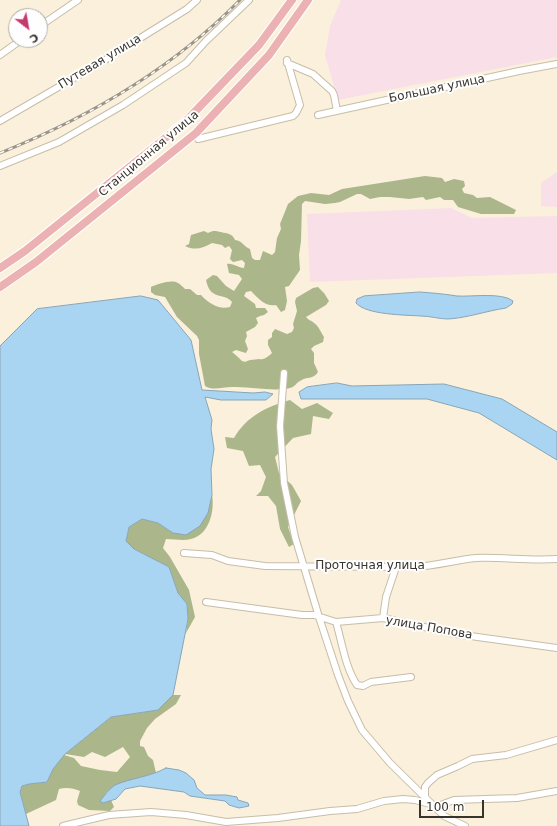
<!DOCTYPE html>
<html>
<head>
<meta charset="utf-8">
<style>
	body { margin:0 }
	#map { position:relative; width:557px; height:826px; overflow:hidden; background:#faf0db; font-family:"DejaVu Sans",sans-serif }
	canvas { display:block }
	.north { position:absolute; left:8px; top:8px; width:40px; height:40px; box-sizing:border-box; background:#fefefe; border:1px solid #afadaa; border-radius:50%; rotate:149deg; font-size:11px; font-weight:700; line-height:16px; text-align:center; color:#38342c }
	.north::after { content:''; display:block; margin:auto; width:14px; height:18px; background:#c5396d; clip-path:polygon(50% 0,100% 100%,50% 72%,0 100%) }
	.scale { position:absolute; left:419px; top:800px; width:65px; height:18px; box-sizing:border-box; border:2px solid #38342c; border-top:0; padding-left:5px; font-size:12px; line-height:14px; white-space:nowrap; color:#38342c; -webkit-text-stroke:3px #fefefe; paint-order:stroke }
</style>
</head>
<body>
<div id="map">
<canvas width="557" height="826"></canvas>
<div class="north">С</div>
<div class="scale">100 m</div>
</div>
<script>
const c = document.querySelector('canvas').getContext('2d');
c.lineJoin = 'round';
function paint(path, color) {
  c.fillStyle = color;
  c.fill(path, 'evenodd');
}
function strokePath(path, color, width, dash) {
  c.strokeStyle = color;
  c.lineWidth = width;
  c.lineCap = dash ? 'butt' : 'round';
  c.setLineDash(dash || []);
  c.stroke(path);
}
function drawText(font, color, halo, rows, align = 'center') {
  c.font = font + ' "DejaVu Sans",sans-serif';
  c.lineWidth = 4;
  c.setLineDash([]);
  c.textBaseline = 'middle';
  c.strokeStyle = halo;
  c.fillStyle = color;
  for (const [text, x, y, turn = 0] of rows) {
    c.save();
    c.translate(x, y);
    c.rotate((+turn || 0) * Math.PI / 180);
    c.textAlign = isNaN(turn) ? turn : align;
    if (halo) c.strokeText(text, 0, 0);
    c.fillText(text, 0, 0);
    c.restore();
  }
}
paint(new Path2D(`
	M341 0H557V57L338 100 325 55 330 26Z
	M557 172V207L541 206V183Z
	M451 208 472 218 557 216V273L310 282 307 214Z`), '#f9dfe8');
paint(new Path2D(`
	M425 176 442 178 445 182 454 179 464 181 465 186 462 189 464 193 473 195 477 198 490 197 516 210 514 214H481L458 207 453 200H444L440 197 426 200 423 197 409 199 390 197H380L370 199 361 194H357L340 202 335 203 325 204 305 201 302 204 301 241 299 255 300 270 289 286 285 287 287 301 285 310 281 312 276 305C265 307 258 298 251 291L246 292 244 296 255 304 256 308H265L268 312 264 315 260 316 256 318 258 323 255 327 246 332 247 336 245 341 248 349 246 353 236 350 232 352C236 355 239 358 242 361 246 363 248 360 251 360 261 358 263 362 272 353L268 345V340L272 337V333L275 329 287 334 292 332 294 328 293 324 297 311 295 302 296 298 313 288 318 287 324 293 329 301 326 305 306 317C309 321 311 320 314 323 319 326 321 333 324 337L323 342 314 346 311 349 314 353V363L318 372C313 380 307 376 300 381 296 383 295 387 290 388 272 392 250 386 232 387 222 387 213 391 205 386L199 354V340L197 336 177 317 165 297 155 295 151 292V287C158 284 171 279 178 283 180 284 183 287 185 289H190L197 295H201C208 303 219 310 230 307L232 302C224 292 210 301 206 280L213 275 217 276 226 286 234 291 242 279 239 275 229 273 227 264C233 263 238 268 244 268L245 263 242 260 233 262 230 259 232 250 229 246 225 248 222 245 212 243C203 248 195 251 185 246L189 244 191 235 204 231 208 233C214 230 215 231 221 232 228 234 232 233 235 240 243 241 244 247 250 249L252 258 255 260H260L263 251 272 255 275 252 277 238 281 229 280 224 288 204 298 196 311 193 329 195 342 189Z
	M290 400 302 409 317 403 333 413 329 419 313 416 311 434 293 438 275 457 279 473 292 485 301 501 288 527 294 544 289 547 280 529 276 506 268 496H256L261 491 266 477 260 465 249 466 243 451 227 448 225 437 234 438C247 416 266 407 290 400Z
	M212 495C215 511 209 535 191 539 183 541 174 539 166 539L163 548 170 557 189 590 195 617 186 633 188 619 187 604 178 593 169 567 134 549 126 541 129 527 142 519 158 523 173 533 208 513Z
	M173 695H181L176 704 155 719 147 728 140 741V746L144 747 148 756 153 760 156 773 114 786 106 793 103 803 111 800 114 807 110 811 89 810 78 805 77 801 80 791C73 788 66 787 59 789L56 800 26 814 20 792 22 786 29 784 47 782 53 769 64 755 74 758 81 766 100 770 117 772 130 757 123 747 105 757 92 752 84 757 65 754 111 717 158 710Z`), '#abb78b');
const water = new Path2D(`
	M420 292C433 293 445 294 457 296 471 297 502 292 513 301L512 304 506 308C486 311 467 318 448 319 439 319 430 316 421 316 406 315 366 315 356 303L357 299 364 296Z
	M141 296 158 300 191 340 202 390 253 393 265 392 273 394 266 400H221L205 397 212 420 211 429 214 449 211 469 212 495 208 513 200 526 186 535 173 533 158 523 142 519 129 527 126 541 134 549 169 567 178 593 187 604 188 619 173 695 158 710 111 717 65 754 53 769 47 782 29 784 22 786 20 792 29 826H0V346L37 309Z
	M337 383 352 386 444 384 502 399 557 432V460L479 413 427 399H301L299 392 307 387Z
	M166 768 179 770 186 773 194 780 197 788 205 795H226L237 797 238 800 248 803 249 806 239 808 229 805 225 801 190 796 184 792 140 786 125 789 116 799 103 803 100 801C104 796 109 789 115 785 131 778 150 777 166 768Z`);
paint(water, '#aad5f2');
strokePath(water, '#88a5b7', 1);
const minor = new Path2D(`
	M40 26 78 0
	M0 55 21 40
	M287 63 313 74 332 91 334 95 337 111
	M318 115 519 71 557 64
	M0 121 105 60 187 9 197 0
	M198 139 293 116 296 113 300 105 287 60
	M0 166 59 142 123 105 186 63 206 41 249 0
	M284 373 280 426 284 483 295 537 319 617 338 675 348 701 362 730 390 763 444 816 465 826
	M184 553 212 555 228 561 265 566 415 567C436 566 455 560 476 558 503 557 530 561 557 559
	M206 602 302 615H314L336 622 383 618 456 634 557 648
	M383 618 386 597 396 567
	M336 622C342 642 345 667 357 685L363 686 371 682 411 677
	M425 797V787L428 783 437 775 458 766 472 759 506 755 557 740
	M63 826 109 815 151 812 186 815 226 822 278 818 330 811 357 809 384 801 403 799 415 800 438 806 454 800 517 798 557 791`);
const major = new Path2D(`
	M0 268 25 251 184 123 259 45 292 0
	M0 287 36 262 196 133 269 55 308 0`);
strokePath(minor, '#c7bda9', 8);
strokePath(major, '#fff', 10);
strokePath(minor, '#fff', 6);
strokePath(major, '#ebb1b3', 8);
const rail = new Path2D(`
	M0 153C90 117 172 69 240 0`);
strokePath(rail, '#9c9486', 3);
strokePath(rail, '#fefefe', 1.5, [4.5]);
drawText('12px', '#38342c', '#fefefe', [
	["Путевая улица",100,62,-31],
	["Большая улица",437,89,-12],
	["Станционная улица",149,154,-40],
	["Проточная улица",370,566],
	["улица Попова",429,628,10]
]);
</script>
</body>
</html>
